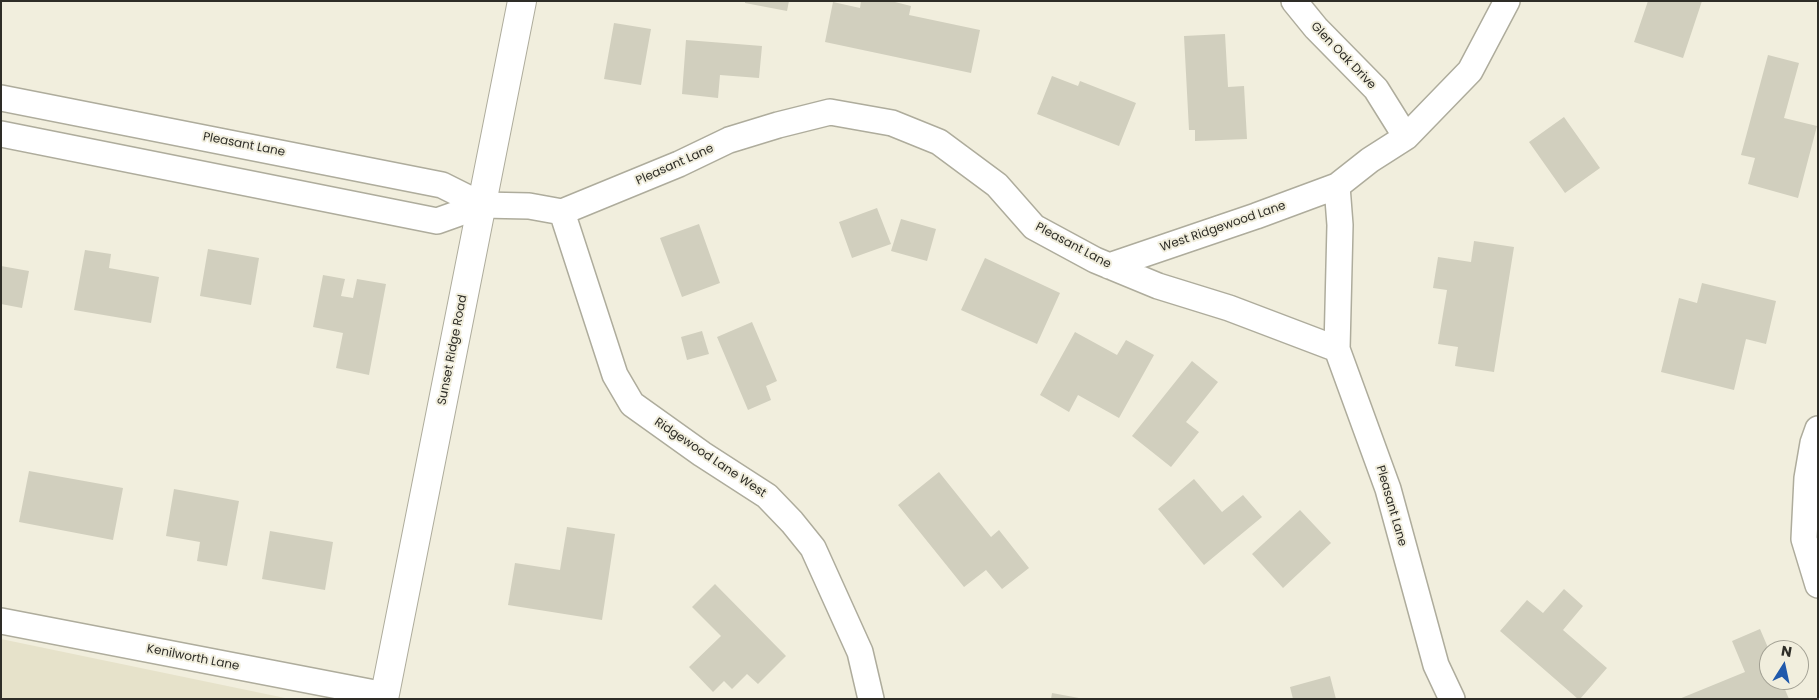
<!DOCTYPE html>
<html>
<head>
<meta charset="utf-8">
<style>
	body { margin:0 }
	#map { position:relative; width:1819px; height:700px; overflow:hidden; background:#f1eedd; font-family:Poppins,sans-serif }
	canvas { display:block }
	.frame { position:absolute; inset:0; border:2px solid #2e2d27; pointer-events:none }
	.north { position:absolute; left:1759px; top:640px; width:50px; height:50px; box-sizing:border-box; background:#f1eedd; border:1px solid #a3a194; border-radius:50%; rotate:10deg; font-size:14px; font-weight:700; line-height:20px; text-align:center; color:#2e2d27 }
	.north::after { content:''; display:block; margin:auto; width:18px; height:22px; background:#2059ab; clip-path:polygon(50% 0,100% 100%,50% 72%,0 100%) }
</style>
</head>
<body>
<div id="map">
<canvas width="1819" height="700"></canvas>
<div class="frame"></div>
<div class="north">N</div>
</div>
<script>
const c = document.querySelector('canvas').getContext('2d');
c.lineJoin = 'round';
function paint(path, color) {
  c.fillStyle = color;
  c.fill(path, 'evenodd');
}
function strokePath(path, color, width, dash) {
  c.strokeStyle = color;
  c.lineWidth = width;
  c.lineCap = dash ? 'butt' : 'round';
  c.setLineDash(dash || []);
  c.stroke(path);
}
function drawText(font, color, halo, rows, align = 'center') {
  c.font = font + ' Poppins,sans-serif';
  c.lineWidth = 4;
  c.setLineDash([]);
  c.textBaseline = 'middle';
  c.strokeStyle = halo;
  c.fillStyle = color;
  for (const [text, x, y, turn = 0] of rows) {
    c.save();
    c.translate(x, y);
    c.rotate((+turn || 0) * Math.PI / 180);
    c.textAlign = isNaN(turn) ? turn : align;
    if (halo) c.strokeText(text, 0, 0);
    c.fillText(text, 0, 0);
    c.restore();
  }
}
paint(new Path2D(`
	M1 639 290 699H1Z`), '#e6e2ca');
paint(new Path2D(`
	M745 1H789L787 11 745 3Z
	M861 1H891L911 6 909 15 980 30 971 73 825 42 833 2 860 8Z
	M1648 1H1702L1683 58 1634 42Z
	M614 23 651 29 641 85 604 79Z
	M1225 34 1228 87 1244 86 1247 139 1195 141V130H1189L1184 36Z
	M686 40 762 46 759 78 720 75 718 98 682 94Z
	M1768 55 1799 63 1784 118 1817 126 1798 198 1748 184 1755 158 1741 155Z
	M1052 76 1078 86 1080 81 1136 103 1119 146 1037 114Z
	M1564 117 1600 168 1565 193 1529 142Z
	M877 208 891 244 852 258 839 222Z
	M901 219 936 229 927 261 891 251Z
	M699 224 720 283 682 297 660 238Z
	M1474 241 1514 247 1494 372 1455 366 1458 347 1438 344 1447 290 1433 288 1438 257 1471 262Z
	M208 249 259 258 251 305 200 296Z
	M85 250 111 254 109 268 159 277 151 323 74 310Z
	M985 258 1060 293 1037 344 961 310Z
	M1 266 29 271 22 308 1 304Z
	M323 275 345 279 341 296 353 298 357 279 386 284 369 375 336 368 343 333 313 327Z
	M1702 283 1776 301 1766 344 1746 339 1734 390 1661 372 1679 298 1697 303Z
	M752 322 777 381 766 386 771 400 748 410 717 337Z
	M702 331 709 354 687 360 681 337Z
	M1075 332 1117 355 1126 340 1154 355 1119 418 1078 395 1069 412 1040 395Z
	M1192 361 1218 382 1186 422 1199 432 1171 467 1132 436Z
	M29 471 123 488 113 540 19 522Z
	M939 472 991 537 999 530 1029 568 1002 589 986 570 964 587 898 505Z
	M1194 479 1222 512 1243 495 1262 517 1204 565 1158 509Z
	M174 489 239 501 227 566 197 561 200 542 166 536Z
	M1300 510 1331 543 1283 588 1252 554Z
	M567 527 615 534 602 620 508 605 515 563 560 570Z
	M270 531 333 542 325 590 262 579Z
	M715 584 786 656 758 684 747 674 732 689 724 681 713 692 689 667 721 636 692 607Z
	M1564 589 1583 606 1563 630 1607 668 1580 699H1578L1500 631 1527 600 1543 613Z
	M1760 629 1769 650V680H1781L1789 699H1679L1745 672 1732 641Z
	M1330 676 1336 699H1293L1290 687Z
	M1052 693 1079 698V699H1051Z`), '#d1cfbe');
const street = new Path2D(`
	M1294 1 1316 28 1376 89 1406 137
	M1 98 442 185 482 205
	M1 134 437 221 482 205 529 206 562 212 679 164 729 140 778 125 830 112 892 123 939 142 997 185 1034 227 1095 260 1158 286 1229 308 1337 349 1388 489 1436 665 1452 699
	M1337 186 1340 225 1337 349
	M562 212 615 375 632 404 702 454 767 496 792 522 813 548 860 652 871 699
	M1109 266 1256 216 1337 186 1370 160 1406 137 1470 71 1507 1
	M1818 429 1813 443 1807 478 1804 539 1818 585
	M1 621 385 695`);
const secondary = new Path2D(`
	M384 699 522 1`);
strokePath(street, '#aeac9c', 28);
strokePath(secondary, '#aeac9c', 30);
strokePath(street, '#fff', 25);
strokePath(secondary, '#fff', 28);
drawText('12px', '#2e2d27', '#f1eedd', [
	["Glen Oak Drive",1343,56,46],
	["Pleasant Lane",244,145,11],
	["Pleasant Lane",675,165,-24],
	["West Ridgewood Lane",1223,227,-19],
	["Pleasant Lane",1073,246,28],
	["Sunset Ridge Road",453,350,-79],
	["Ridgewood Lane West",710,458,34],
	["Pleasant Lane",1391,506,74],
	["Kenilworth Lane",193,658,11]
]);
</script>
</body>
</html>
